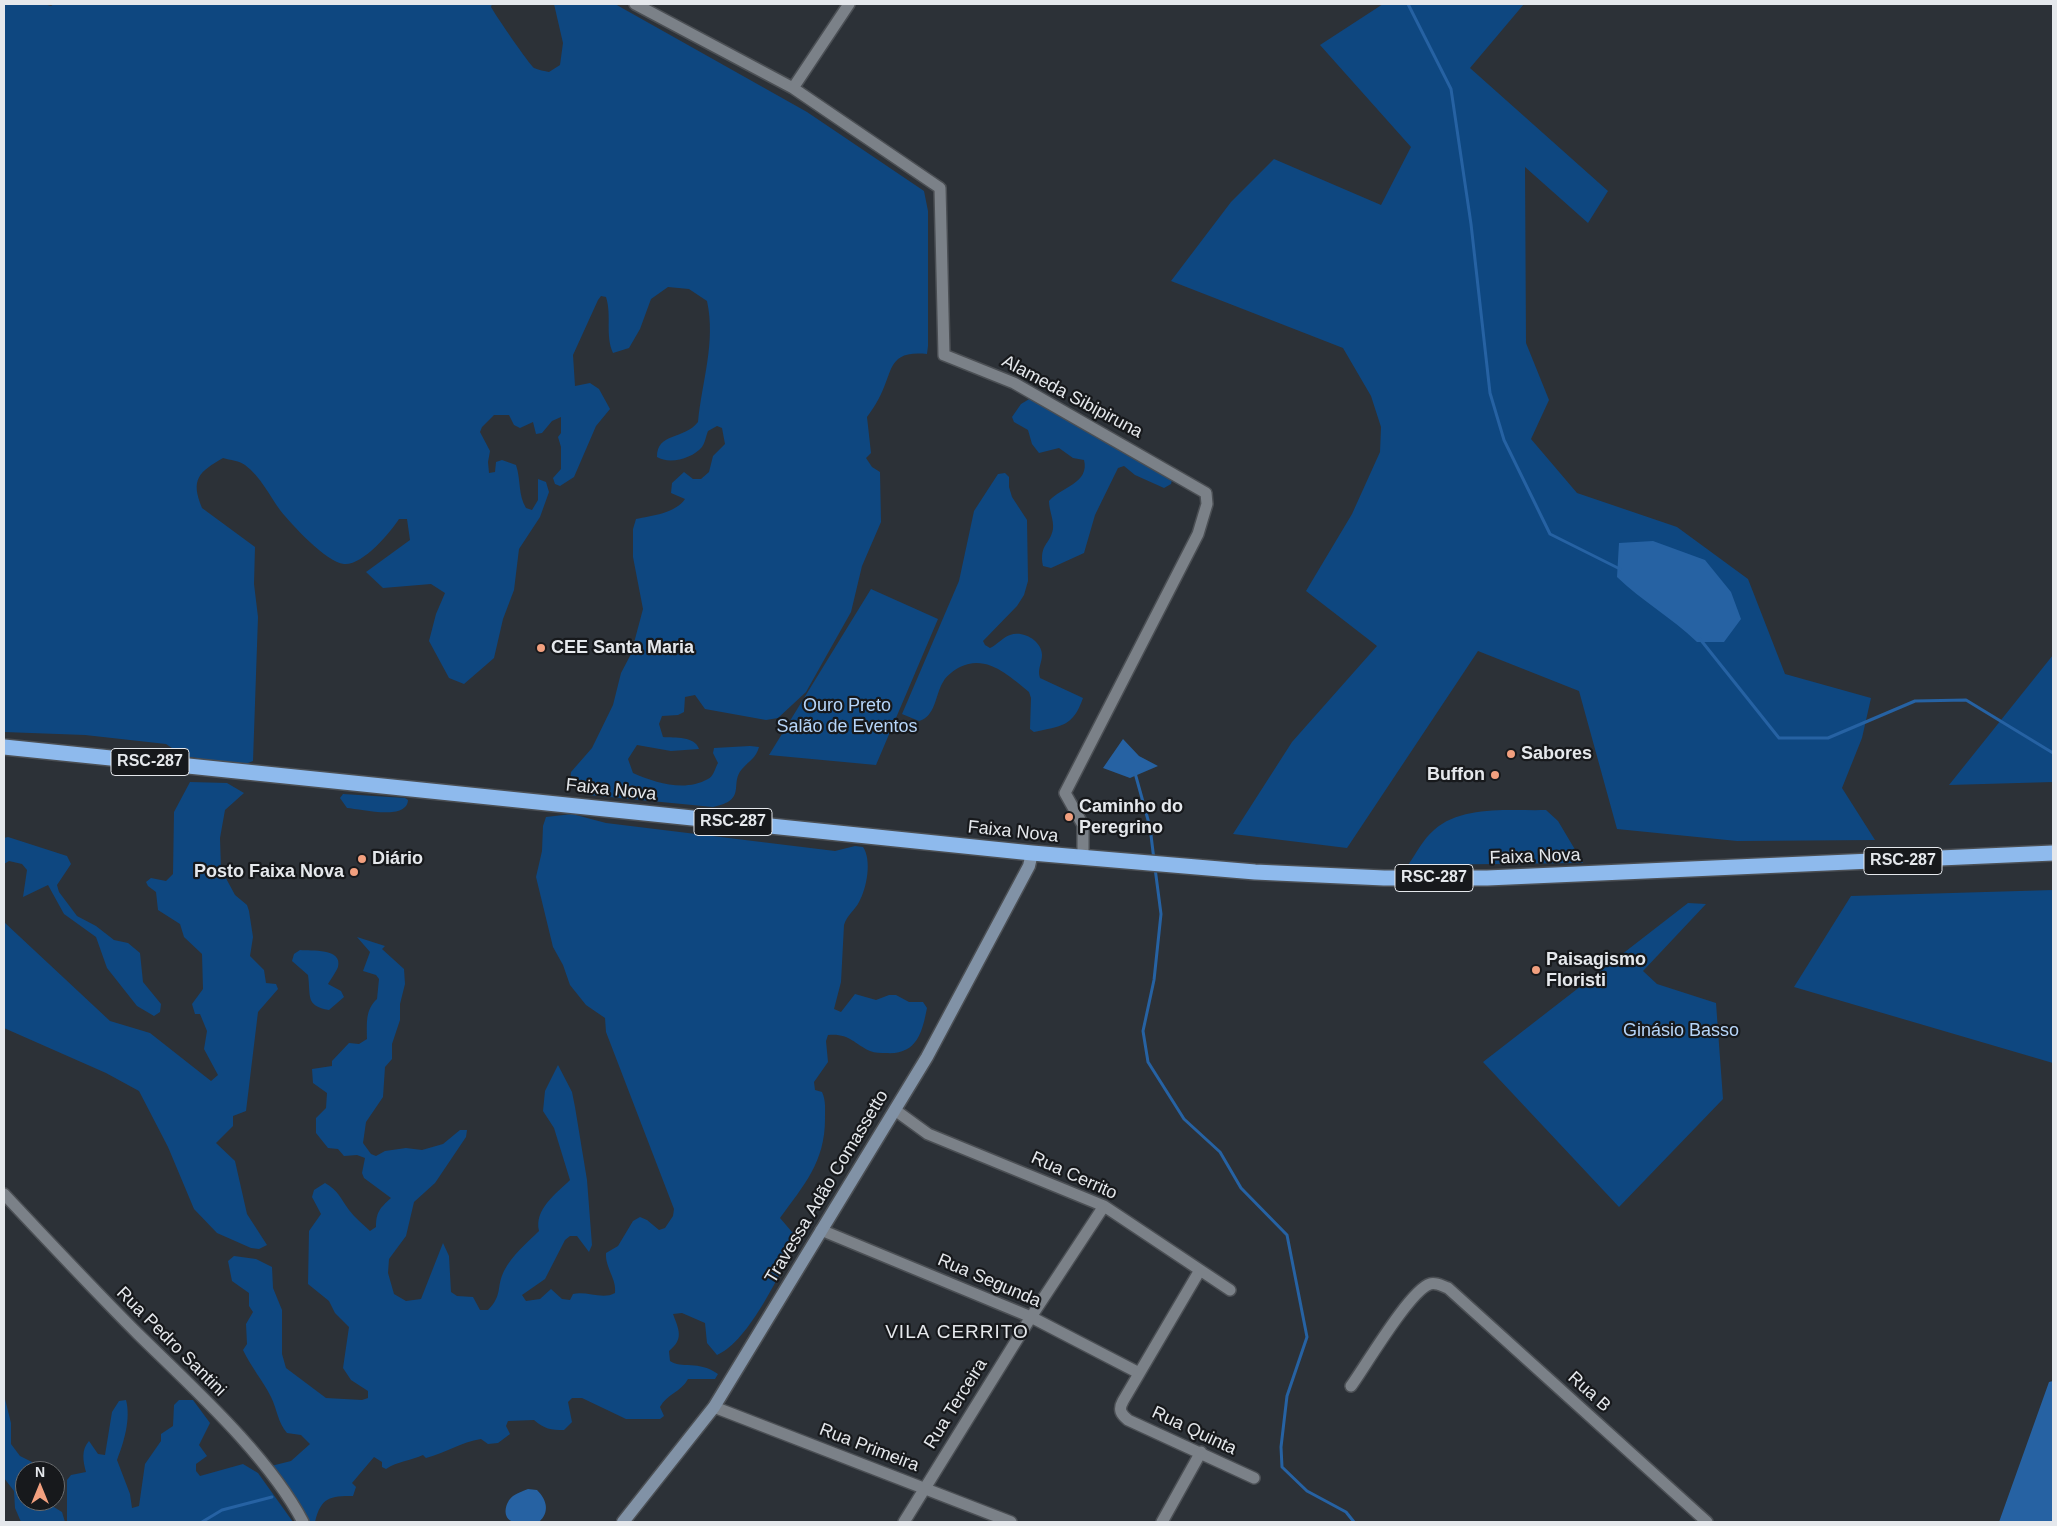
<!DOCTYPE html>
<html>
<head>
<meta charset="utf-8">
<style>
	body { margin:0 }
	#map { position:relative; width:2057px; height:1526px; overflow:hidden; background:#2c3137; font-family:Helvetica,sans-serif }
	canvas { display:block }
	.frame { position:absolute; inset:0; border:5px solid #e5e8ec; pointer-events:none }
	.north { position:absolute; left:15px; top:1461px; width:50px; height:50px; box-sizing:border-box; background:#17191c; border:1px solid #696c6f; border-radius:50%; rotate:0deg; font-size:14px; font-weight:700; line-height:20px; text-align:center; color:#e5e8ec }
	.north::after { content:''; display:block; margin:auto; width:18px; height:22px; background:#f2a07f; clip-path:polygon(50% 0,100% 100%,50% 72%,0 100%) }
</style>
</head>
<body>
<div id="map">
<canvas width="2057" height="1526"></canvas>
<div class="frame"></div>
<div class="north">N</div>
</div>
<script>
const c = document.querySelector('canvas').getContext('2d');
c.lineJoin = 'round';
function paint(path, color) {
  c.fillStyle = color;
  c.fill(path, 'evenodd');
}
function strokePath(path, color, width, dash) {
  c.strokeStyle = color;
  c.lineWidth = width;
  c.lineCap = dash ? 'butt' : 'round';
  c.setLineDash(dash || []);
  c.stroke(path);
}
function drawText(font, color, halo, rows, align = 'center') {
  c.font = font + ' Helvetica,sans-serif';
  c.lineWidth = 4.5;
  c.setLineDash([]);
  c.textBaseline = 'middle';
  c.strokeStyle = halo;
  c.fillStyle = color;
  for (const [text, x, y, turn = 0] of rows) {
    c.save();
    c.translate(x, y);
    c.rotate((+turn || 0) * Math.PI / 180);
    c.textAlign = isNaN(turn) ? turn : align;
    if (halo) c.strokeText(text, 0, 0);
    c.fillText(text, 0, 0);
    c.restore();
  }
}
paint(new Path2D(`
	M4 4H44L51 6 54 4H492L491 7C496 16 529 64 534 68 538 70 545 71 549 72L560 65 563 43 554 4H615L807 112 924 191 928 211V346L927 354C886 350 894 372 878 400 875 406 871 411 867 417L871 453 866 458 872 467 880 472 881 522 862 566 851 612 806 692 778 718 766 720 705 709 695 695 685 697 684 712 678 715 662 716 659 724 663 737C675 738 695 736 699 749L671 751 637 745 628 759 633 773C656 783 685 792 708 779 714 776 715 768 718 763L713 753 714 748 750 746 759 747C756 758 750 760 742 769 729 784 748 800 713 807L589 795C579 793 569 783 571 772L592 748 613 705 621 673 631 654 643 609 633 557V529L636 519C651 516 676 513 685 499L671 493 672 483 684 472 693 479H701L709 472 713 456 725 444 722 428 717 426 708 431C706 436 705 443 702 447 693 458 670 465 657 457 657 432 684 440 698 422 702 381 716 342 707 301L689 289 668 287 651 299 640 329 629 348 613 353C605 335 612 316 606 297L601 296 598 300 573 355 575 386 590 383 599 389 610 409 596 426 574 477 560 486 555 484 553 478 561 469V447L558 437 561 433V417L552 421 542 433 536 434 533 422 520 428 514 425 509 415H494L482 427 480 432 490 451 488 462 489 473 495 472 496 462 502 460 516 465C521 480 518 495 526 508L532 510 538 500V479L546 482 549 492 540 517 519 549 514 590 503 619 494 658 464 684 449 678 429 641 436 614 445 593 431 584 383 588 366 572 410 540 407 519H399C390 533 362 566 344 564 326 562 291 524 280 510 269 495 261 477 245 465 240 461 230 460 223 458 199 472 190 479 202 508L255 547 254 584 258 617 253 761 243 765 184 756 166 744 85 735 4 732Z
	M1383 4H1524L1470 68 1608 191 1588 223 1525 167 1526 343 1549 400 1531 439 1577 493 1677 527 1748 579 1785 674 1871 698 1862 738 1842 788 1875 840 1737 841 1617 829 1579 691 1478 651 1347 848 1233 834 1292 742 1377 646 1306 591 1352 514 1380 452 1381 427 1371 396 1343 348 1171 281 1231 202 1274 159 1381 205 1411 147 1320 45Z
	M1031 398 1172 480 1171 484 1164 488 1135 475 1124 466 1118 468 1095 515 1084 553 1051 568 1043 566C1039 544 1050 545 1053 529 1054 520 1049 510 1049 501 1061 487 1090 483 1084 460L1073 458 1059 448 1039 453 1032 444 1028 430 1014 422 1012 417 1021 404Z
	M1005 473 1009 477V487L1012 497 1027 520 1028 581 1024 595 1017 606 983 641 985 645 990 648C997 645 1003 637 1010 635 1023 630 1042 641 1042 655 1042 663 1037 669 1040 678L1083 698C1073 727 1061 726 1034 732L1030 729 1031 698 1029 692C1009 676 987 654 960 667 954 670 946 676 943 682 935 695 936 716 919 721L902 714 959 581 974 511 998 474Z
	M871 589 938 619 876 765 769 755Z
	M2053 655V782L1949 785Z
	M190 782 227 783 244 793 225 810 220 838 221 869 235 895 247 905 249 911 253 937 250 956 264 970 266 983 276 984 278 989 258 1012 246 1111 233 1116V1126L216 1143 235 1161 247 1214 267 1245 259 1249 251 1248 217 1233 194 1209 168 1147 139 1091 106 1073 4 1028V922L110 1021 150 1033 211 1081 218 1075 204 1049 207 1031 200 1014H195L192 1004 203 989 202 954 184 937 180 924 158 910 156 892 148 886 146 882 151 878 166 881 173 874 174 812Z
	M343 794 405 798 408 800C407 821 361 809 347 808L340 798Z
	M1546 810 1558 821 1583 863 1408 865C1416 854 1423 839 1434 830 1462 805 1509 811 1546 810Z
	M572 814 606 823 835 851 855 846 863 847C872 860 867 888 859 902 855 910 847 915 844 925L841 982 834 1009 841 1012 855 994 876 1000 889 995H896L909 1002H923L927 1008C922 1034 916 1055 886 1053 881 1053 875 1053 870 1051 853 1043 849 1033 828 1035L826 1041 828 1062 814 1082 815 1090 822 1092C826 1101 825 1109 825 1119 825 1162 804 1185 780 1218L798 1239C781 1270 750 1341 717 1355L707 1343 705 1323 682 1313 673 1314C679 1330 684 1339 669 1351L670 1361C681 1369 699 1360 718 1374L715 1379H688C681 1392 667 1394 660 1407L664 1416 660 1419H626L582 1398H572L568 1402 572 1422 564 1430C551 1430 544 1429 534 1420L508 1421 506 1426 510 1434 498 1443 488 1444 481 1439C461 1442 446 1453 426 1458L423 1455C410 1461 398 1461 386 1469L382 1467V1462L374 1457 352 1483 356 1487 353 1496C330 1496 321 1497 315 1522H310L271 1466 291 1461 310 1444 301 1435 287 1433C278 1423 277 1409 271 1397 263 1381 251 1367 243 1350L247 1344 246 1324 253 1312 249 1306V1293L232 1281 228 1261 234 1256 256 1259 272 1267 273 1288 282 1310V1354L286 1368 326 1398 362 1400 368 1398V1391L351 1380 343 1368 349 1327 335 1313 329 1301 308 1284 309 1231 321 1214 312 1197 314 1190 325 1183C338 1190 341 1199 349 1210 355 1218 363 1224 370 1231L376 1227C376 1212 380 1208 391 1198L364 1178 362 1173 365 1158 357 1155 344 1156 338 1149 328 1148 316 1133V1118L326 1108 327 1093 313 1083 312 1069 332 1066V1061L349 1043 359 1044 367 1039C367 1023 365 1010 377 999L379 979 376 975 363 971 370 952 357 937 385 946 382 949 404 969 405 984 400 1004V1020L392 1044V1059L385 1067 383 1097 366 1122 363 1143 371 1154 376 1156 385 1151 406 1148 422 1150 443 1144 460 1130H467L466 1137 435 1183 414 1202 406 1236 389 1259 388 1273 394 1294 406 1301 421 1299 443 1243 449 1256 451 1292 457 1296 473 1297 480 1310H488C503 1295 496 1287 504 1271 512 1255 527 1243 539 1231 534 1209 556 1194 570 1180L554 1128 543 1111 545 1091 558 1065 572 1092 575 1107 587 1180 592 1245 589 1252 577 1236H570L565 1240 545 1279 522 1295 526 1301 540 1299 551 1289 562 1299 570 1300 573 1294C587 1291 603 1300 615 1293 617 1279 605 1268 606 1253L618 1246 633 1221 640 1217 647 1220 659 1230 665 1228 673 1216 674 1209 606 1032 605 1018 586 1005 570 985 563 965 553 947 536 877 542 851 543 826 546 817Z
	M8 837 67 856 71 864 57 885 59 892 77 916 96 926 114 940 128 943 140 953 143 982 161 1004 160 1012 154 1016 137 1006 107 968 96 937 64 914 48 885 23 897 27 870 22 864 9 861 4 864V838Z
	M2053 890V1063L1794 987 1851 896Z
	M1688 903 1706 904 1643 971 1657 984 1716 1003 1723 1099 1619 1207 1483 1062Z
	M300 950C311 951 343 948 338 967 336 972 331 979 328 984L341 991 344 997 329 1010C305 1006 311 996 308 975L292 961 294 954Z
	M4 1395 11 1423V1444L20 1456 40 1466 42 1471H25V1501H44L62 1512 65 1522H21L15 1508 14 1491 4 1478Z
	M126 1400C131 1419 124 1442 117 1460L130 1494 132 1508 139 1506 145 1464 161 1441V1434L173 1426 174 1405 179 1400H193L210 1423 199 1445 207 1456 196 1464V1471L200 1476 243 1464 258 1473 293 1522H67V1480L71 1475 86 1472C83 1461 81 1450 89 1441L98 1454 105 1455 112 1412 119 1401Z`), '#0e4780');
paint(new Path2D(`
	M1653 541 1705 560 1731 592 1741 619 1724 642H1697C1672 618 1642 601 1617 577L1619 543Z
	M1123 739 1139 756 1158 766 1130 778 1103 768Z
	M2053 1381V1522H1999L2049 1382Z
	M528 1489 537 1490C547 1500 550 1512 539 1522 532 1522 522 1524 514 1522 501 1519 505 1502 513 1496 517 1493 523 1491 528 1489Z`), '#2662a3');
strokePath(new Path2D(`
	M1408 4 1451 89 1471 224 1490 393 1504 440 1550 534 1620 569
	M1700 639 1779 738H1828L1915 701 1966 700 2053 753
	M1135 773 1150 827 1154 860
	M1155 868 1161 914 1154 980 1143 1031 1148 1062 1184 1119 1220 1152 1241 1188 1287 1235 1307 1337 1287 1396 1281 1447 1282 1467 1307 1491 1346 1512 1354 1522
	M202 1522 222 1510 272 1497`), '#2662a3', 3);
const street = new Path2D(`
	M635 4 793 88 940 188 944 355 1014 383 1206 493 1207 504 1198 534 1065 793 1083 825V857
	M793 88 849 4
	M895 1110 928 1134 1104 1206 1230 1290
	M4 1194C48 1241 92 1288 138 1334 192 1387 268 1455 303 1522
	M821 1230 1031 1317 1139 1373
	M1200 1270 1123 1401C1118 1410 1121 1414 1128 1420L1254 1478
	M1351 1386C1365 1367 1410 1290 1430 1284 1436 1282 1442 1286 1448 1288L1707 1522
	M714 1407 1011 1522
	M904 1522 1031 1317 1104 1206
	M1162 1522 1201 1452`);
const secondary = new Path2D(`
	M623 1522 714 1407 927 1057 1029 866 1032 853`);
const highway = new Path2D(`
	M4 747 1032 853 1255 872 1384 878H1487L2053 853`);
strokePath(street, '#4b4f54', 14);
strokePath(secondary, '#4b4f54', 15);
strokePath(highway, '#4b4f54', 18);
strokePath(street, '#7b8188', 11);
strokePath(secondary, '#8192a6', 12);
strokePath(highway, '#8ebaed', 15);
for (const [x, y, r, color] of [
	[541,648,5,"#f2a07f"],
	[1511,754,5,"#f2a07f"],
	[1495,775,5,"#f2a07f"],
	[1069,817,5,"#f2a07f"],
	[362,859,5,"#f2a07f"],
	[354,872,5,"#f2a07f"],
	[1536,970,5,"#f2a07f"]
]) {
  const dot = new Path2D();
  dot.arc(x, y, r, 0, 2 * Math.PI);
  c.fillStyle = color;
  c.fill(dot);
  strokePath(dot, '#17191c', 2);
}
for (const [x, y, w] of [
	[150,762,78],
	[733,822,78],
	[1903,861,78],
	[1434,878,78]
]) {
  const box = new Path2D();
  box.roundRect(x - w / 2, y - 13.5, w, 27, 4);
  c.fillStyle = '#17191c';
  c.fill(box);
  strokePath(box, '#e5e8ec', 1);
}
drawText('bold 16px', '#e5e8ec', null, [
	["RSC-287",150,762],
	["RSC-287",733,822],
	["RSC-287",1903,861],
	["RSC-287",1434,878]
]);
drawText('18px', '#e5e8ec', '#17191c', [
	["Alameda Sibipiruna",1072,397,28],
	["Faixa Nova",611,790,6],
	["Faixa Nova",1013,832,6],
	["Faixa Nova",1535,857,-2],
	["Rua Cerrito",1074,1176,24],
	["Travessa Adão Comassetto",827,1187,-59],
	["Rua Segunda",989,1281,23],
	["Rua Pedro Santini",171,1342,45],
	["Rua B",1589,1392,42],
	["Rua Terceira",956,1404,-58],
	["Rua Quinta",1194,1431,25],
	["Rua Primeira",869,1448,21]
]);
drawText('bold 18px', '#e5e8ec', '#17191c', [
	["CEE Santa Maria",551,648],
	["Sabores",1521,754],
	["Buffon",1485,775,"right"],
	["Caminho do",1079,807],
	["Peregrino",1079,828],
	["Diário",372,859],
	["Posto Faixa Nova",344,872,"right"],
	["Paisagismo",1546,960],
	["Floristi",1546,981]
], 'left');
drawText('18px', '#b6d5f9', '#17191c', [
	["Ouro Preto",847,706],
	["Salão de Eventos",847,727],
	["Ginásio Basso",1681,1031]
]);
c.letterSpacing = '1px';
drawText('19px', '#e5e8ec', '#17191c', [
	["VILA CERRITO",957,1333]
]);
c.letterSpacing = '0px';
</script>
</body>
</html>
